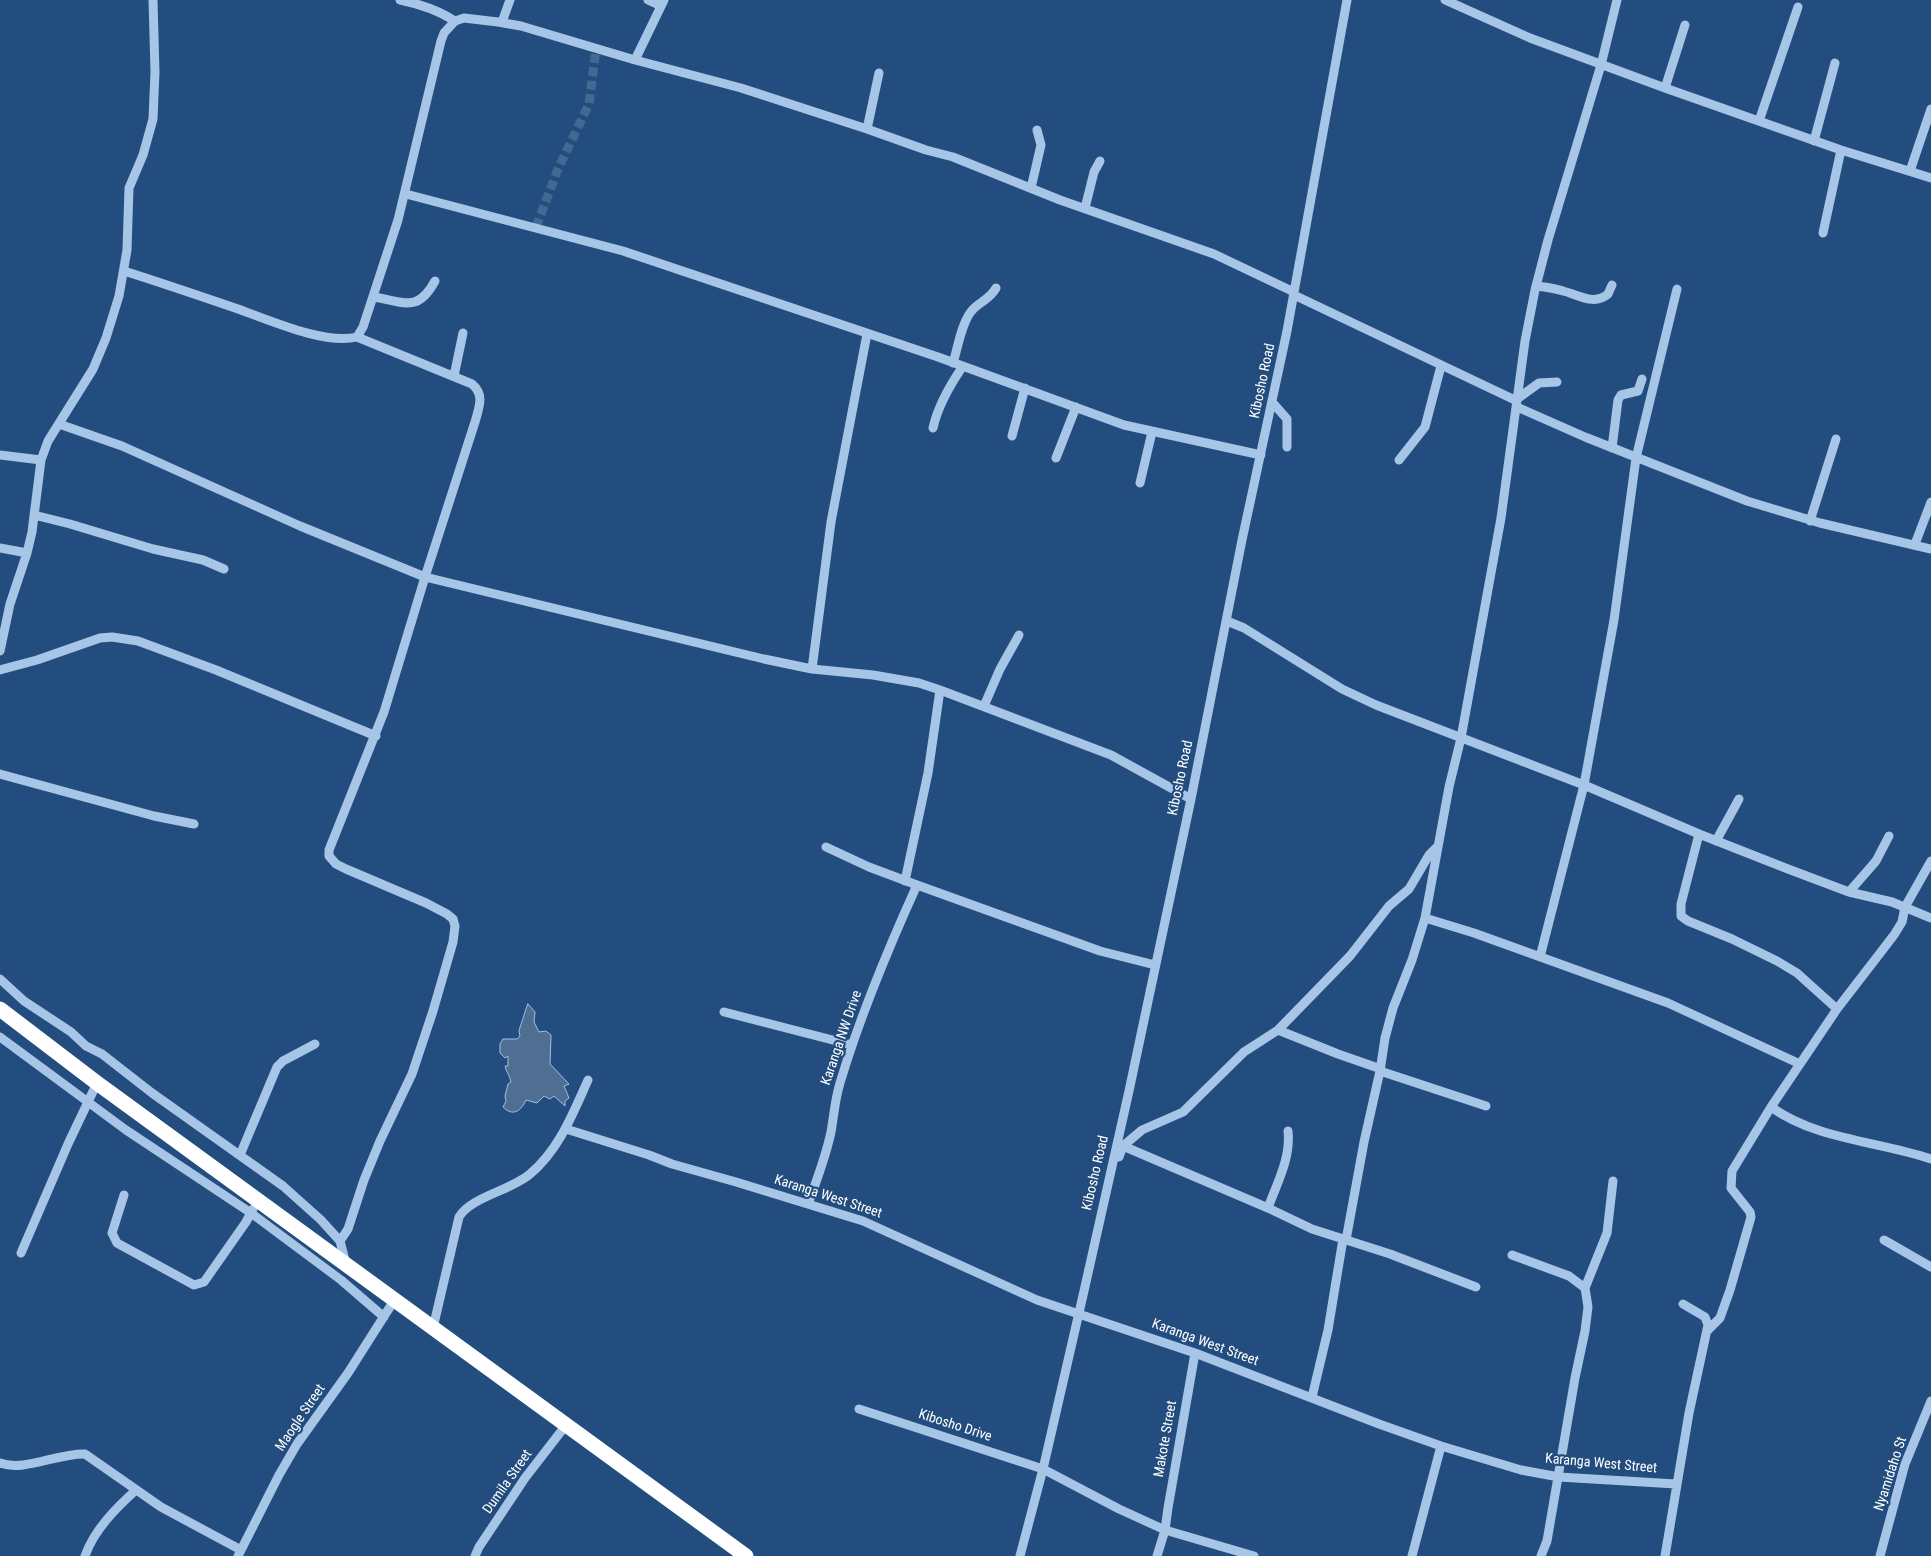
<!DOCTYPE html>
<html>
<head>
<meta charset="utf-8">
<style>
	body { margin:0 }
	canvas { display:block; background:#224d7e }
</style>
</head>
<body>
<canvas width="1931" height="1556"></canvas>
<script>
const c = document.querySelector('canvas').getContext('2d');
c.lineJoin = 'round';
function paint(path, color) {
  c.fillStyle = color;
  c.fill(path, 'evenodd');
}
function strokePath(path, color, width, dash) {
  c.strokeStyle = color;
  c.lineWidth = width;
  c.lineCap = dash ? 'butt' : 'round';
  c.setLineDash(dash || []);
  c.stroke(path);
}
function drawText(font, color, halo, rows, align = 'center') {
  c.font = font + ' "Roboto Condensed",sans-serif';
  c.lineWidth = 4.5;
  c.setLineDash([]);
  c.textBaseline = 'middle';
  c.strokeStyle = halo;
  c.fillStyle = color;
  for (const [text, x, y, turn = 0] of rows) {
    c.save();
    c.translate(x, y);
    c.rotate((+turn || 0) * Math.PI / 180);
    c.textAlign = isNaN(turn) ? turn : align;
    if (halo) c.strokeText(text, 0, 0);
    c.fillText(text, 0, 0);
    c.restore();
  }
}
const water = new Path2D(`
	M528 1004 535 1012 534 1022 539 1032 546 1031 551 1035 550 1064 569 1084 564 1086 569 1098 565 1101V1106L554 1096 550 1099 544 1096 537 1103 526 1100C521 1111 513 1117 503 1107L506 1101 505 1096 508 1084 511 1082C510 1075 506 1072 505 1066H508V1056L505 1058 500 1053V1044L503 1039H517L520 1036 519 1031Z`);
paint(water, '#4f6e92');
strokePath(water, '#9bc1e8', 1);
strokePath(new Path2D(`
	M536 227 558 169 589 104 596 49`), '#436891', 9, [9, 4.5]);
strokePath(new Path2D(`
	M400 0C420 4 438 10 455 21
	M648 0 661 6
	M1445 0 1530 38 1665 88 1841 150 1931 178
	M502 22 510 0
	M635 60 664 0
	M1665 88 1685 25
	M1759 121 1798 7
	M867 129 879 73
	M1814 141 1835 63
	M1910 171 1931 109
	M1031 188 1041 145 1037 130
	M406 194 623 251 938 357 1124 425 1261 455
	M1085 208 1094 172 1100 161
	M1823 233 1841 150
	M124 271C162 283 200 296 238 309 269 320 325 345 357 337L363 327 398 220 441 41 444 33 455 21 464 18 498 22 521 26 635 60 741 88 867 129 926 150 953 157 1060 200 1214 254 1294 292
	M1536 286C1545 287 1554 288 1563 291 1579 295 1594 306 1608 294L1612 285
	M1294 295 1517 401
	M373 297C404 301 417 314 435 281
	M953 363C958 347 961 326 970 313 977 302 989 301 996 288
	M454 376 463 333
	M1517 399 1539 383 1557 382
	M1272 402 1287 419V447
	M1517 407 1585 437 1747 501 1820 523 1931 549
	M59 424 122 446 300 526 425 577 764 659 812 669 873 675 919 683 940 690 1111 755 1191 799
	M933 428C938 405 950 385 963 366
	M1012 436 1025 388
	M1612 448 1618 400 1621 395 1638 391 1642 379
	M0 455 41 460
	M1056 458 1076 407
	M1399 460 1425 427 1441 366
	M1140 483 1152 432
	M34 515 70 524 153 549 203 560 224 569
	M1810 521 1836 439
	M1915 544 1931 502
	M0 548 27 553
	M1227 621 1244 628 1342 689 1376 705 1584 785 1699 834 1788 869 1849 892 1892 902 1931 918
	M0 651 10 604 27 553 32 532 41 460 48 441 93 369 106 338 119 296 127 250 129 188 143 155 153 119 155 72 153 0
	M812 669 831 522 867 334
	M0 670 37 660 100 638 112 637 138 641 216 670 376 736
	M984 706 1000 669 1019 635
	M0 774 154 816 194 824
	M1699 834 1681 904V916L1688 921 1732 939 1777 961 1797 973 1837 1009
	M1716 841 1739 799
	M826 847 869 867 917 885 1100 951 1155 965
	M905 881 928 773 940 690
	M1849 892 1876 861 1889 836
	M1425 918 1474 933 1668 1003 1800 1064
	M1540 957 1584 785 1614 620 1636 458 1677 289
	M0 979 24 1001 71 1032 86 1046 102 1054 152 1093 283 1186 321 1220 340 1241 346 1264
	M724 1012 852 1045
	M1278 1030 1338 1054 1381 1069
	M0 1037 126 1130 251 1213 341 1280 384 1317
	M1380 1071 1486 1106
	M1771 1107C1817 1140 1878 1141 1931 1159
	M566 1129 649 1155 672 1164 736 1182 863 1221 1037 1300 1195 1353 1379 1424 1441 1446 1521 1470 1559 1477 1676 1484
	M1123 1146 1142 1130 1183 1112 1244 1052 1278 1030 1350 956 1389 906 1409 889 1429 855 1438 846
	M240 1155 277 1067 283 1061 315 1044
	M1119 1157 1123 1146 1268 1208 1312 1229 1390 1254 1476 1287
	M124 1195 112 1233 117 1243 194 1285 204 1282 246 1222 253 1209
	M808 1204C817 1180 826 1156 831 1132 834 1115 835 1099 840 1083 860 1016 888 949 917 885
	M1268 1208C1277 1183 1291 1158 1288 1131
	M1346 1240 1364 1142 1380 1071 1385 1038 1393 1008 1412 960 1425 918 1449 787 1461 738 1501 518 1525 341 1535 290 1548 240 1601 65 1617 0
	M1884 1240 1931 1267
	M340 1241 348 1229 364 1180 380 1141 412 1074 433 1011 453 942 455 926 453 919 447 914 426 903 346 869 336 864 329 856V850L384 712 425 577 475 422C479 407 485 395 472 384L357 337
	M21 1253 68 1144 97 1083
	M1512 1255 1569 1276 1585 1288 1588 1307 1585 1331 1575 1378 1547 1541 1541 1556
	M1585 1288 1607 1233 1613 1181
	M433 1328 459 1217C471 1197 510 1191 530 1174 559 1150 573 1113 588 1080
	M1707 1331 1720 1318 1730 1290 1751 1217 1750 1212 1731 1188 1732 1171 1771 1107 1837 1009 1894 935 1902 922 1905 907 1931 861
	M1195 1353 1168 1508 1165 1530 1254 1556
	M1312 1397 1328 1330 1343 1239
	M859 1409 1043 1469 1119 1509 1165 1530 1157 1556
	M0 1463C24 1472 58 1453 85 1454L161 1507 241 1550
	M85 1556C94 1530 116 1508 136 1490
	M238 1556 279 1475 297 1444 348 1373 395 1299
	M475 1556 479 1547 525 1478 566 1425
	M1020 1556 1043 1469 1084 1291 1129 1091 1191 799 1242 540 1287 331 1347 0
	M1412 1556 1441 1446
	M1665 1556 1689 1413 1708 1325 1705 1317 1683 1304
	M1880 1556 1905 1464 1931 1401`), '#a7c5e7', 9);
strokePath(new Path2D(`
	M0 1009 97 1083 746 1556`), '#fff', 15);
drawText('14px', '#fff', '#224d7e', [
	["Kibosho Road",1263,381,-78],
	["Kibosho Road",1181,778,-78],
	["Karanga NW Drive",842,1038,-71],
	["Kibosho Road",1096,1173,-77],
	["Karanga West Street",828,1197,18],
	["Karanga West Street",1205,1343,20],
	["Maogle Street",301,1418,-56],
	["Kibosho Drive",955,1426,18],
	["Makote Street",1166,1439,-80],
	["Karanga West Street",1601,1464,5],
	["Nyamidaho St",1891,1474,-72],
	["Dumila Street",508,1482,-55]
]);
</script>
</body>
</html>
